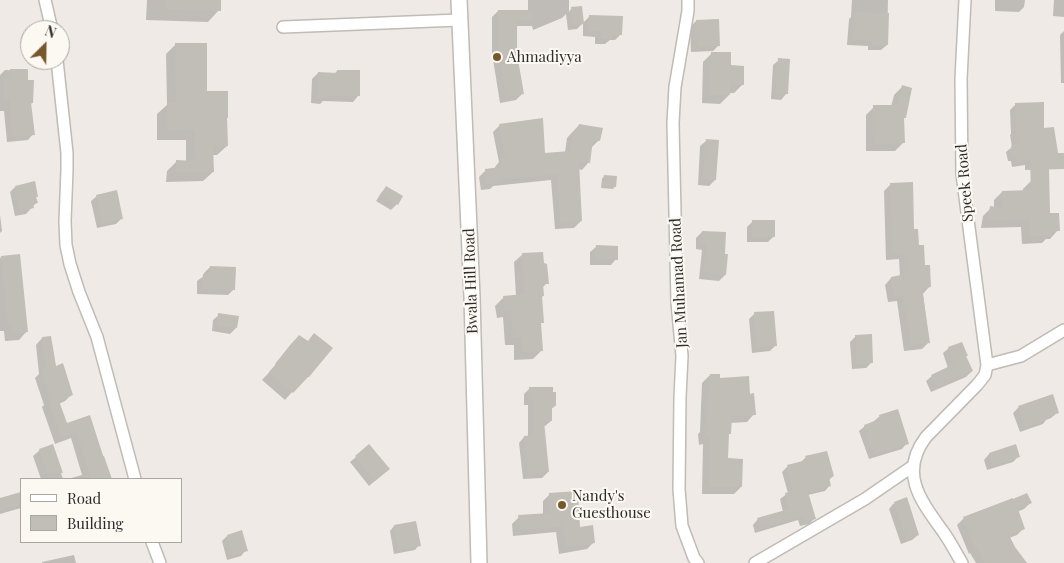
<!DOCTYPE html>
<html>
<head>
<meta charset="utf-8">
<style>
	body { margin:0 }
	#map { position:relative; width:1064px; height:563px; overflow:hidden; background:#efeae5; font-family:"Playfair Display",serif }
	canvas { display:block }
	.legend { position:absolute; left:20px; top:478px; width:162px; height:65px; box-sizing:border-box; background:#fcf8f2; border:1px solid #aaa6a2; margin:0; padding:6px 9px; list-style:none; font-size:15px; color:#2e2c2a }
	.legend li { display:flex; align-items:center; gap:10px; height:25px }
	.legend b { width:25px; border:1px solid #aaa6a2 }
	.north { position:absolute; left:20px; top:20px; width:50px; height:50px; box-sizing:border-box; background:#fcf8f2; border:1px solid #aaa6a2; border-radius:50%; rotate:23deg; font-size:14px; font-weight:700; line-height:20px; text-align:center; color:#2e2c2a }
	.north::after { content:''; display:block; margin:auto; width:18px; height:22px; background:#76582c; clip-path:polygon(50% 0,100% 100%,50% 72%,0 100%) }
</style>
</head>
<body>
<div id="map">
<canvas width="1064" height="563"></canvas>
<ul class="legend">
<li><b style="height:6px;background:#fff"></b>Road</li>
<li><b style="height:14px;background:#c1bdb7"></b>Building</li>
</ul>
<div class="north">N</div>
</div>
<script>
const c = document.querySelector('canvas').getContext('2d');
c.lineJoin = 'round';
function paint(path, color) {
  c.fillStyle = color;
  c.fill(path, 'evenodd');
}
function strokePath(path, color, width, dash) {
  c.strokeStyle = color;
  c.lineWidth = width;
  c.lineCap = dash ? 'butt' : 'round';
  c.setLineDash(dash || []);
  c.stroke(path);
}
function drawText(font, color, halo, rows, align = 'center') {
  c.font = font + ' "Playfair Display",serif';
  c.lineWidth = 4;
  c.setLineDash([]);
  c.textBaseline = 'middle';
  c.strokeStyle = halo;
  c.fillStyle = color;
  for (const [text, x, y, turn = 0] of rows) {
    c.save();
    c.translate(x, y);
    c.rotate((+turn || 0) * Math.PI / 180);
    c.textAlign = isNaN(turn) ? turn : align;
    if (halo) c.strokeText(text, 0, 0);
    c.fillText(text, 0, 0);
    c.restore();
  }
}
paint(new Path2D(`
	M147 0H220L219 10 208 22 146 20Z
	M528 0H569V12L571 9 583 23 589 17 621 34 615 40H610L605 44H595V37L583 36V23L577 29 568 30 566 14 562 18 533 30 532 26H516V54L522 94 516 100 500 103 492 53V17L498 11H528Z
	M852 0H894H888L887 45 881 50H868V46L847 45 849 19 851 17Z
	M995 0H1025L1024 7 1019 12 995 11Z
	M1054 0H1064V17L1053 16Z
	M696 21 719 45 713 51 691 52 690 27Z
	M1064 31V83H1061L1060 35Z
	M176 44 206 92 226 118 227 146 217 155H212L213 172 203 181 166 182 167 171 177 161 186 162V140H157V114L167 105 166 54Z
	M712 53 729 66 743 84 734 93H729V95L720 104 702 103 703 62Z
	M779 60 786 94 781 100 771 99 773 65Z
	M5 70 27 71 26 81 32 103 30 105 33 134 28 140 7 142 4 111H0V75Z
	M337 71 358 96 353 102 323 101 320 104 311 103 312 79 318 73 334 74Z
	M902 87 904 118 903 119V143L895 151H866V115L874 107H891L894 95Z
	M1016 104 1043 130 1057 155H1064V169L1025 170V165L1012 167 1011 161H1008L1006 152 1012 147 1010 135 1011 134 1010 110Z
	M500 125 544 154 565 152 567 138 579 125 599 140 592 147H591L588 163 582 170 578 169 581 221 574 228 555 229 551 180 493 186 490 189 481 190 479 177 486 170 495 169V167L499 162 493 132Z
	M706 141 715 180 709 186 698 185 700 146Z
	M604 176 615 186 613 189 601 188 602 179Z
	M1031 181 1049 215 1058 230 1050 239H1046L1042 243 1022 244 1021 227 981 228 983 216 991 208H994V200L1002 192 1023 191V189Z
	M891 184 913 231 929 287 923 294 929 342 922 349 904 351 897 301 888 302 885 285 891 278 900 277 899 259 886 260 884 191Z
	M15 187 35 198 36 203 26 214 15 216 10 192Z
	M386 187 397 204 391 210 376 201 381 193Z
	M97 196 122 218 116 224 97 228 91 201Z
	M0 215 2 231 0 233Z
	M753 221 774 236 768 242H747V227Z
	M702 232 725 275 719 281 699 279 702 250 696 249V238Z
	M596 247 616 259 611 265H590V252Z
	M523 254 543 264 547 283 542 288 543 296 541 298 542 322 540 324 542 350 533 359 514 360V345H505L503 317 497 318 495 306 504 297 516 296 514 262Z
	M1 257 27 331 19 340 5 341 4 331H0V258Z
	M210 267 234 289 228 295 197 294V281L204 276V273Z
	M755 313 776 345 770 351 752 353 749 319Z
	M219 315 236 328 230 334 212 331 213 320Z
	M299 336 292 392 285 400 262 380 276 365 275 364 291 344Z
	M856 336 872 362 866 368 852 369 850 342Z
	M42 338 55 367 71 395 65 401 59 404 67 425 90 417 110 477 108 479H68L82 475 71 438 55 444 42 407 44 405 35 378 39 374 36 345Z
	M949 348 965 356 972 371 966 377 931 392 926 381 932 376 948 368 943 353Z
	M710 375 749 395 754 414 747 422 730 423V433L727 436 726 459 741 487 734 494H702L703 444 699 445 698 434 700 432 702 383Z
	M530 388 555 406 550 410 551 421 545 426H543L548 472 542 478 523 479 519 443 524 437H528V405H524V394Z
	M1019 407 1057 413 1051 418 1046 420 1043 424 1020 432 1013 413Z
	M880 416 907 443 902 449 869 459 859 431 865 426 874 421Z
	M52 446 63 479H41L33 456 40 450Z
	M989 454 1018 457 1013 462 987 470 984 460Z
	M356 457 382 475 369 486 350 462Z
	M806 457 833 476 829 480 830 485 825 491 808 495 815 518 809 524 800 526 798 520 755 533 753 525 758 519 783 512 780 499 788 493 782 472 787 467 800 463Z
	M21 493V508L0 514V499Z
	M550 494 579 528 594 542 587 549 559 554 556 532 513 536 512 524 519 517 543 514V501Z
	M894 503 918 535 912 540 901 544 889 509Z
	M1030 503 1024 509 1017 512 1024 528 1017 535 1009 538 1014 548 1026 563H976L970 553 969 554 957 525 964 518Z
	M394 526 419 545 415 550 394 554 390 531Z
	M227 536 246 550 241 556 227 560 222 541Z
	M74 555 76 563H42V562Z`), '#0003');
paint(new Path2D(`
	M165 0H221V11L165 9Z
	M582 6 584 24 573 25 571 7Z
	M498 10H532V20H517V54L524 94 506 97 498 46Z
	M855 12 874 13H889L888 45H873V41L852 39Z
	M589 15 623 16 622 35H612V39H601V31H588Z
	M719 19 720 46H697L696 20Z
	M175 43H207V91H228V118H227L228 146H213L214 172H176V160L196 161 195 130 167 131V103H176Z
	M711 52H731V65L744 66V85L730 84V95H710Z
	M778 58 790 59 788 94H776Z
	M10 69H28V80H34L33 103H31L35 135 12 137 10 120V99H4V79H9Z
	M337 70H360V96H327V98H317L318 72 337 73Z
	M902 85 912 88 906 118H904L905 143 874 144 873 105H897Z
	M1044 102V128L1054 127 1058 153H1064V169H1049L1050 213H1059L1060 231H1051V236H1030L1029 219 988 220 990 206 1002 208V191L1031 190 1030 160 1017 162 1016 156H1013L1011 146 1017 145 1015 128H1016L1015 103Z
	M543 118 545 153 570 151 574 130H578L579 124 603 128 600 141 593 140 590 163 579 162 582 221 561 223 557 174 498 180 499 183 487 184 485 169 502 167 501 158H506L499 124Z
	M706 139 719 140 716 180 703 179Z
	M604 175 617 176 616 187 603 186Z
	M35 181 38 197H36L38 203 33 204 34 208 20 211 15 186Z
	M913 182 914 229H918L919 245H924L925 265H930L931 287 922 288 930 343 911 345 903 295 894 296 891 277 906 274 905 253 893 254 890 183Z
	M386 186 403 196 398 205 381 195Z
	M117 190 123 219 103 223 96 195Z
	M752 220H775V237H752Z
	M702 231 726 232 725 254H728L726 275 704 273 707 244H701Z
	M596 245 618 246V260L595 259Z
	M543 252 544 263 547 264 549 284H543L544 296H542L544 323H541L543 351 522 352V337H513L511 309 505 310 503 296 525 294 522 253Z
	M20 254 28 332 13 334 12 323 8 324 1 256Z
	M210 266 236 267 235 290 202 289 203 274H210Z
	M774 311 777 346 757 347 754 312Z
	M218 313 239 316 237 328 217 326Z
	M314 333 333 348 309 377H308L293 393 269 372 283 356H282L299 335 308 341Z
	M872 334 873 363 857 364 855 335Z
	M51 336 56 366 63 363 73 395 59 401 67 423 90 415 103 456H104L112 479H91L77 432 62 438 48 399 50 398 41 370 46 369 42 337Z
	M962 342 968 356H966L973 371 937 387 931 375 954 364 948 347Z
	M710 374H720V378L749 376 750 394 754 393 756 415 732 416 731 434H729L728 458 743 459 742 487 709 486 710 437 706 438 705 426 707 425Z
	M529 387H553V392H556V406H552V421H544L549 472 528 474 524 436 534 435 533 399H529Z
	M1053 394 1059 413 1049 416 1050 418 1025 427 1018 406Z
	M898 409 909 444 874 454 864 425 880 419 879 415Z
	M53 444 63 473H47L39 449Z
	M369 444 390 469 375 481 355 456Z
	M1016 444 1020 457 993 465 989 453Z
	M827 451 834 476 829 478 831 486 808 492 816 519 805 522 804 515 761 528 757 518 789 509 785 493 793 491 787 465 807 460 805 456Z
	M578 491 580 527 593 525 595 543 566 547 563 526 520 530 518 515 550 513 549 493Z
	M21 492V504L0 510V498Z
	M1027 493 1032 503 1018 509 1025 529 1009 535 1015 547 1027 563H985L977 548H975L963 517 1013 498V499Z
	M907 497 919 535 907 539 894 502Z
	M416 521 421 546 398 550 394 525Z
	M242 530 248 551 233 555 227 535Z`), '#c1bdb7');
const minor = new Path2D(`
	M45 0 52 30
	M688 0V11L675 87 673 123 677 302 682 356 680 397 679 489 682 526 694 558 698 563
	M283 27 459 20
	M57 60 67 153V170L65 221 66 245 70 264 79 292 97 337 135 479
	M987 365 1021 356 1064 330
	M152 542 160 563
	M755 563 865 499 913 466
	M962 563C956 553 951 543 944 533 922 502 898 474 926 437L977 385 985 375 987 365 962 174 961 79 965 0`);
const tertiary = new Path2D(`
	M459 0 472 297 479 563`);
strokePath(minor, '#bfbbb5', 14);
strokePath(tertiary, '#bfbbb5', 18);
strokePath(minor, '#fff', 11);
strokePath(tertiary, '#fff', 15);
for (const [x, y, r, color] of [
	[497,57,5,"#76582c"],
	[562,505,5,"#76582c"]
]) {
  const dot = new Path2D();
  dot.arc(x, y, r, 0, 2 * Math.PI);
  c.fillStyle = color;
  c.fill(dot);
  strokePath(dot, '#fcf8f2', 2);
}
drawText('15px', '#2e2c2a', '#fcf8f2', [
	["Ahmadiyya",507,57],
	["Nandy's",572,496],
	["Guesthouse",572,513]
], 'left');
drawText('15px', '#2e2c2a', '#fcf8f2', [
	["Speek Road",965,183,-95],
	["Bwala Hill Road",471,281,-92],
	["Jan Muhamad Road",679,283,-93]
]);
</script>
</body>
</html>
